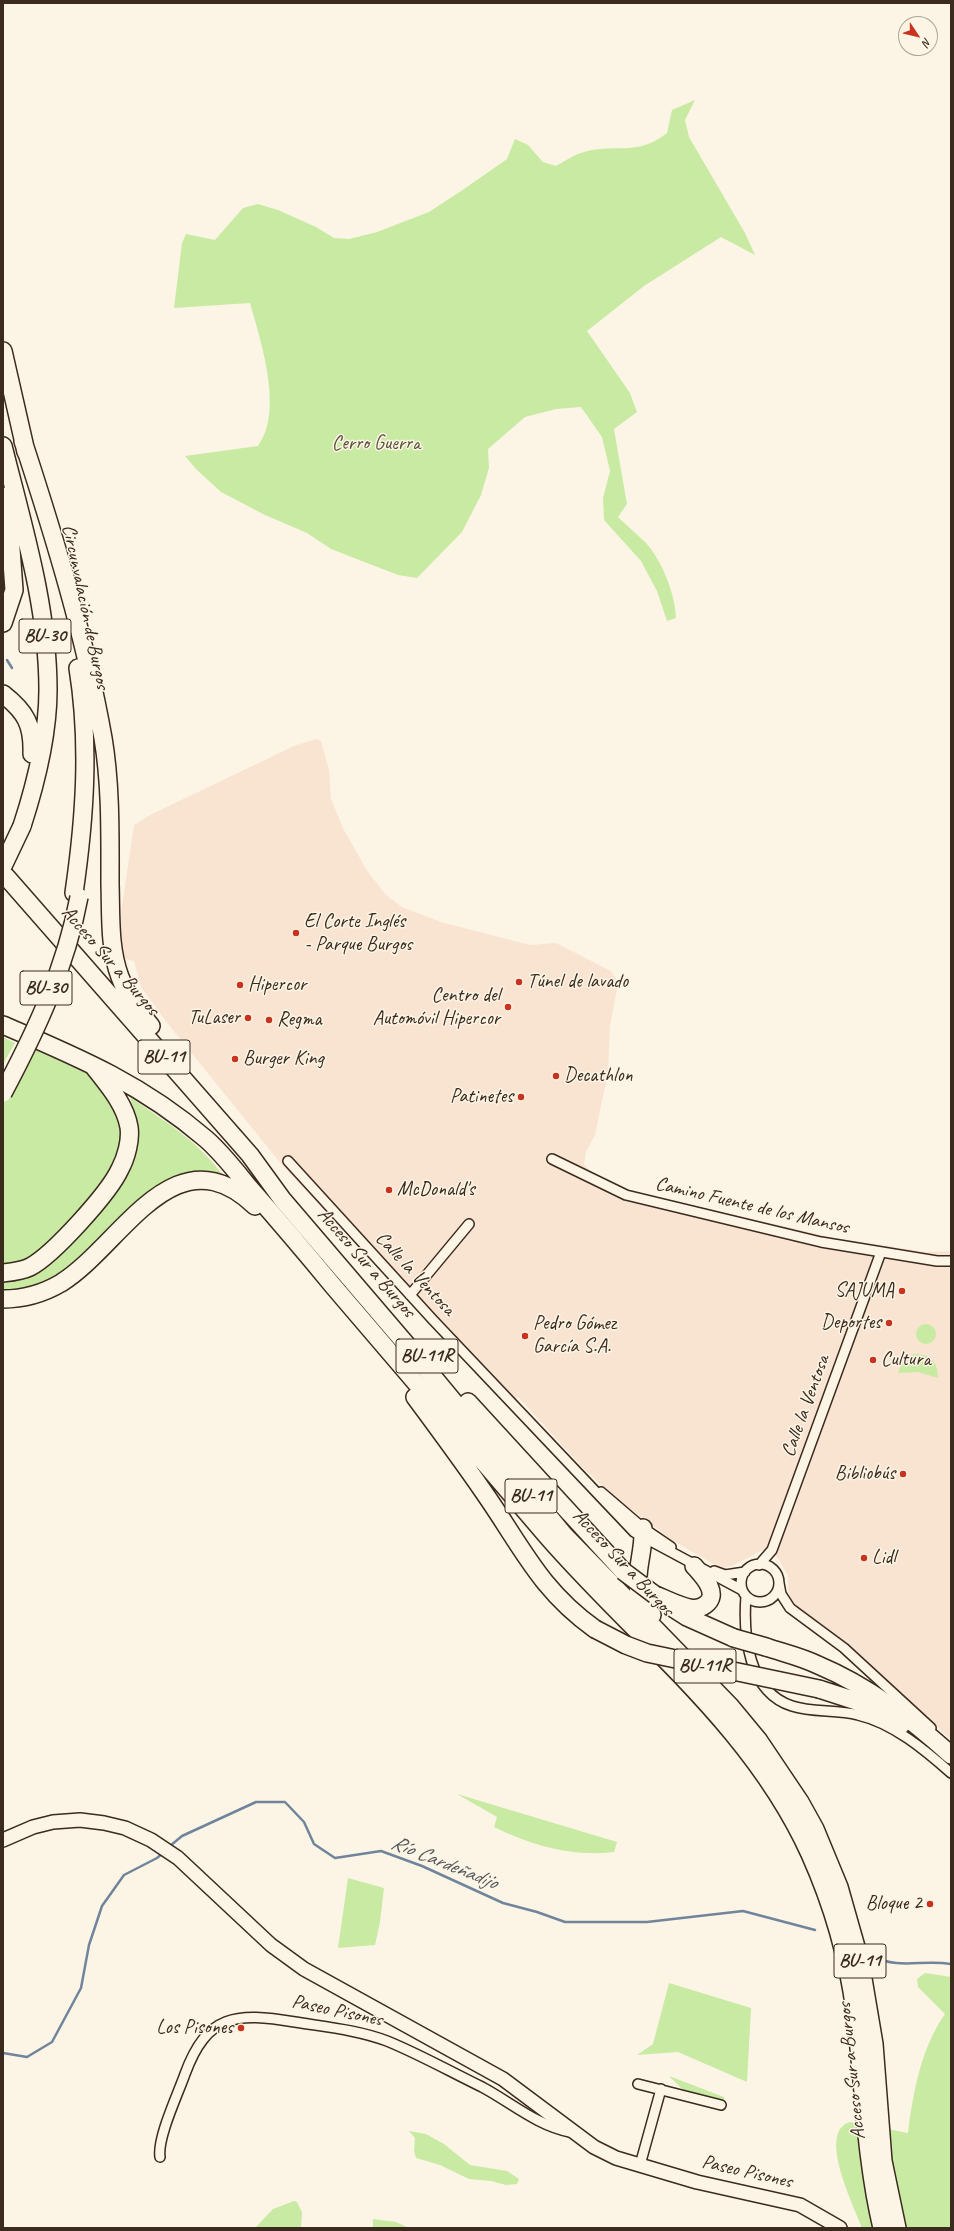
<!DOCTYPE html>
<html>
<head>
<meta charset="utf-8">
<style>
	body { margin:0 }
	#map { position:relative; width:954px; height:2231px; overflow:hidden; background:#fcf5e5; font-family:Caveat,sans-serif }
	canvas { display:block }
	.frame { position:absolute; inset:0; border:4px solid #3b2a1e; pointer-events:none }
	.north { position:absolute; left:898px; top:16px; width:40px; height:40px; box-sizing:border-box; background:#fcf5e5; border:1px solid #afa495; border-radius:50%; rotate:125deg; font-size:11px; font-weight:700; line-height:16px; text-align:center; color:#3b2a1e }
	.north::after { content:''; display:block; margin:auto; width:14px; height:18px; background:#c8321e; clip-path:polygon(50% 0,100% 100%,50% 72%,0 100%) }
</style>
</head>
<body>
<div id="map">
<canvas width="954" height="2231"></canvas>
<div class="frame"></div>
<div class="north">N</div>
</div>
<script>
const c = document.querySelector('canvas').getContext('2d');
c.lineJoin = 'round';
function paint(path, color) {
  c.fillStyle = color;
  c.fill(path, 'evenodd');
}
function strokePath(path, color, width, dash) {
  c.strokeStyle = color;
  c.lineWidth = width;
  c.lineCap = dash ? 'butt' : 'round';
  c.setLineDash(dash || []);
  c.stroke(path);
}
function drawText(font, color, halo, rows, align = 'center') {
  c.font = font + ' Caveat,sans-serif';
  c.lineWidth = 3;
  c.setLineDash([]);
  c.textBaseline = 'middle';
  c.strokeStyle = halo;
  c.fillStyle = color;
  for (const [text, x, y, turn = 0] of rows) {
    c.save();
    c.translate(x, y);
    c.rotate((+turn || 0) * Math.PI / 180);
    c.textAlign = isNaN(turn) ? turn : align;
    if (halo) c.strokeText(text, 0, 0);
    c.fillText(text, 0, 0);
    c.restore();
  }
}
paint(new Path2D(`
	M316 739 321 741 329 770 331 799 344 830 368 872 386 895 402 907 441 922 530 945 556 943 611 971 616 979 617 989 610 1026 608 1073 595 1135 586 1152 584 1164 592 1173 634 1192 835 1238 926 1252 951 1251V1740L855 1650 830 1630 793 1604 788 1591V1576L778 1558 765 1549 732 1566 722 1568 715 1565 672 1540 613 1496 584 1469 518 1397 508 1408 282 1165 168 1024 141 987 134 961 125 959 121 949V913L134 825 152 814 294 746Z`), '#f9e4d2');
paint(new Path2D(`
	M695 100 685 120 689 137 745 233 755 255 721 237 644 286 587 331 630 393 637 412 614 429 627 504 618 517C627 526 637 534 646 543 662 561 675 593 676 618L667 621 657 591 641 561 604 520 603 498 610 471 602 437 581 407 556 409 525 417 488 449 489 468 481 495 462 532 417 578 398 575 331 549 307 533 265 515 221 492 196 469 185 456 258 446C284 411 261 342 250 303L174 308 182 243 186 234 215 240 243 208 258 204 278 210 316 227 334 238 349 239 377 232 429 212 464 189 507 159 515 139 528 145 543 162 556 166C565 161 575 154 584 152 615 143 637 157 667 133L672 110Z
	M3 1037 15 1043 3 1064Z
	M36 1050 95 1077 109 1097 121 1123 120 1148 116 1161 103 1182 61 1232 24 1262 3 1267V1101Z
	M130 1097C163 1120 201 1143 224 1177L199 1174 56 1281 3 1293V1280L26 1277 52 1262 77 1237 129 1169 134 1156 138 1127Z
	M916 1334a10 10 0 1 1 20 0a10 10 0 1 1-20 0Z
	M914 1354C931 1354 938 1362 938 1378L918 1372 898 1373C901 1363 905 1358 914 1354Z
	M457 1794 617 1842 614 1852C571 1857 533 1846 494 1827L497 1817Z
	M348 1878 384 1888 380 1922 375 1945 338 1948Z
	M925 1973 951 1977V2228H862C855 2208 816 2132 850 2122L908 2133C913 2093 921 2048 945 2014L918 1987 917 1979Z
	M669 1983 751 2008 747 2082 678 2052 637 2055 653 2044Z
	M669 2076 724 2097V2102L684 2091Z
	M409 2131 426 2134 444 2144 470 2165 507 2171 519 2179 517 2184 506 2185 491 2181 469 2179 440 2165 416 2158 414 2151 415 2138Z
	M294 2201 297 2202 302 2212 301 2228H255L273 2209Z
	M373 2219 396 2222 409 2228H373Z`), '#c8eaa3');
strokePath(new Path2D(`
	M7 660 12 668
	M170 1846 182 1836 256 1802H285L304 1822 314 1844 335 1858 381 1851 422 1866 503 1903 537 1912 565 1922H647L743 1911 815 1930
	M871 1956C902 1970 920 1959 951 1964
	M3 2053 27 2057 52 2042 81 1988 89 1945 102 1906 124 1875 157 1858 163 1853`), '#70859b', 2.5);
const minor = new Path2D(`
	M552 1159 626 1195 821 1242 937 1261H951
	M288 1161 433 1320 634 1532 742 1590
	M410 1295 469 1224
	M601 1492 643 1528 671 1547
	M741 1583a19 19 0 1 1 38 0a19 19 0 1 1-38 0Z
	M759 1565 772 1550 881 1252
	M714 1571 725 1575 745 1572
	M779 1583 781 1594 790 1608 844 1648 931 1728
	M746 1596C743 1635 748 1692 792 1706 813 1713 837 1709 858 1715 893 1723 925 1750 951 1773
	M638 2084 721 2105
	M160 2157C157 2138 178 2094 185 2074 207 2014 236 2012 295 2022 326 2027 358 2030 387 2041 419 2054 451 2072 482 2087 512 2103 536 2125 570 2132
	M640 2165 661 2089`);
const secondary = new Path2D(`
	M3 1840 33 1827 53 1822 80 1820 104 1823 125 1828 151 1840 178 1858 271 1945 304 1969 503 2079 594 2147 616 2158 697 2182 800 2205 840 2228`);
const motorway = new Path2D(`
	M3 351 26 452
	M23 441C55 539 85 637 103 738 111 785 110 836 110 884 111 915 109 948 120 977 127 996 138 1010 151 1026
	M3 446C23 526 48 607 48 690 48 736 36 783 22 826
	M3 496 10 535 14 590 3 623
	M3 694C26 712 33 725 32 754
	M3 873 250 1155 282 1199 406 1344 564 1535 730 1706 759 1741 800 1802 815 1829 839 1887 860 1961 874 2044 883 2161 897 2228
	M74 893C85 817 90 743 78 668
	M3 1025C80 1058 142 1084 206 1139 222 1153 235 1170 248 1186 277 1219 306 1253 334 1287 405 1371 476 1454 547 1536 639 1642 751 1724 810 1854 832 1903 848 1958 855 2011 864 2083 865 2157 882 2228
	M3 1273C12 1272 22 1271 30 1267 53 1255 109 1193 120 1169 126 1158 131 1140 129 1127 125 1104 108 1085 94 1067
	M3 1299C23 1299 44 1293 61 1283 122 1245 174 1129 255 1206
	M415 1397C438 1428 461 1459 483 1491 521 1545 539 1589 595 1629
	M468 1402 623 1571
	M643 1528C645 1561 625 1587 652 1615
	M655 1595C666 1599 679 1606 690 1608 696 1609 701 1608 705 1605 721 1594 702 1575 694 1566
	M673 1608 687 1617 734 1638
	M766 1647C784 1653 802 1657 818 1665 868 1686 911 1719 951 1755
	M819 1689 856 1701 901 1725`);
strokePath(minor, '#3b2a1e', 12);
strokePath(secondary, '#3b2a1e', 16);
strokePath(motorway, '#3b2a1e', 20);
strokePath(minor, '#fcf5e5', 9);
strokePath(secondary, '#fcf5e5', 13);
strokePath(motorway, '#fcf5e5', 17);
const motorwayBridge = new Path2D(`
	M3 866 22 826
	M3 1093C36 1031 66 967 79 897
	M623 1571 655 1595
	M595 1629 626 1645 647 1653 819 1689
	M734 1638 766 1647`);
strokePath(motorwayBridge, '#3b2a1e', 20, []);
strokePath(motorwayBridge, '#fcf5e5', 17);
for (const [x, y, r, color] of [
	[296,933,4,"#c8321e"],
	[519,982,4,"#c8321e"],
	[240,985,4,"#c8321e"],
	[508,1007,4,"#c8321e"],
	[248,1018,4,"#c8321e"],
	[269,1020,4,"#c8321e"],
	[235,1059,4,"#c8321e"],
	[556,1076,4,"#c8321e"],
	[521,1097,4,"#c8321e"],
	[389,1190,4,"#c8321e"],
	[902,1291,4,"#c8321e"],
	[889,1323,4,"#c8321e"],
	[525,1336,4,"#c8321e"],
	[873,1360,4,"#c8321e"],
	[903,1474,4,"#c8321e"],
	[864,1558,4,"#c8321e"],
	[930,1904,4,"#c8321e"],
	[241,2028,4,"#c8321e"]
]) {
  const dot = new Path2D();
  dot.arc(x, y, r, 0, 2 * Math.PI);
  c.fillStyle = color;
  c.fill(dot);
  strokePath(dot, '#fcf5e5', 1.5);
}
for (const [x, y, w] of [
	[45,636,52],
	[46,988,52],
	[164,1057,52],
	[427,1356,62],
	[531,1496,52],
	[705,1666,62],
	[860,1961,52]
]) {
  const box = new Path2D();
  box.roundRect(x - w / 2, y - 17, w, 34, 3);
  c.fillStyle = '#fcf5e5';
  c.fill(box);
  strokePath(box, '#3b2a1e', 1);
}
drawText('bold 19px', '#3b2a1e', null, [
	["BU-30",45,636],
	["BU-30",46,988],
	["BU-11",164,1057],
	["BU-11R",427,1356],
	["BU-11",531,1496],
	["BU-11R",705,1666],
	["BU-11",860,1961]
]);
drawText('20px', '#575039', '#fcf5e5', [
	["Cerro Guerra",376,444]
]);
drawText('20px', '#3b2a1e', '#fcf5e5', [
	["Circunvalación de Burgos",85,607,78],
	["Acceso Sur a Burgos",110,961,49],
	["Camino Fuente de los Mansos",752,1206,13],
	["Acceso Sur a Burgos",366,1263,49],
	["Calle la Ventosa",415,1274,47],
	["Calle la Ventosa",806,1406,-70],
	["Acceso Sur a Burgos",623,1563,47],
	["Paseo Pisones",337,2011,12],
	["Acceso Sur a Burgos",852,2071,-96],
	["Paseo Pisones",747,2172,13]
]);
drawText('20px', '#3b2a1e', '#fcf5e5', [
	["El Corte Inglés",304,922],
	["- Parque Burgos",304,945],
	["Túnel de lavado",527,982],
	["Hipercor",248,985],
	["Centro del",500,996,"right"],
	["Automóvil Hipercor",500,1019,"right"],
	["TuLaser",240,1018,"right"],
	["Regma",277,1020],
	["Burger King",243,1059],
	["Decathlon",564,1076],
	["Patinetes",513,1097,"right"],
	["McDonald's",397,1190],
	["SAJUMA",894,1291,"right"],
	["Deportes",881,1323,"right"],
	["Pedro Gómez",533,1324],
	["García S.A.",533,1347],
	["Cultura",881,1360],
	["Bibliobús",895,1474,"right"],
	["Lidl",872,1558],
	["Bloque 2",922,1904,"right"],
	["Los Pisones",233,2028,"right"]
], 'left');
drawText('italic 21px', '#56575c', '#fcf5e5', [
	["Río Cardeñadijo",444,1863,22]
]);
</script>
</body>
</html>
